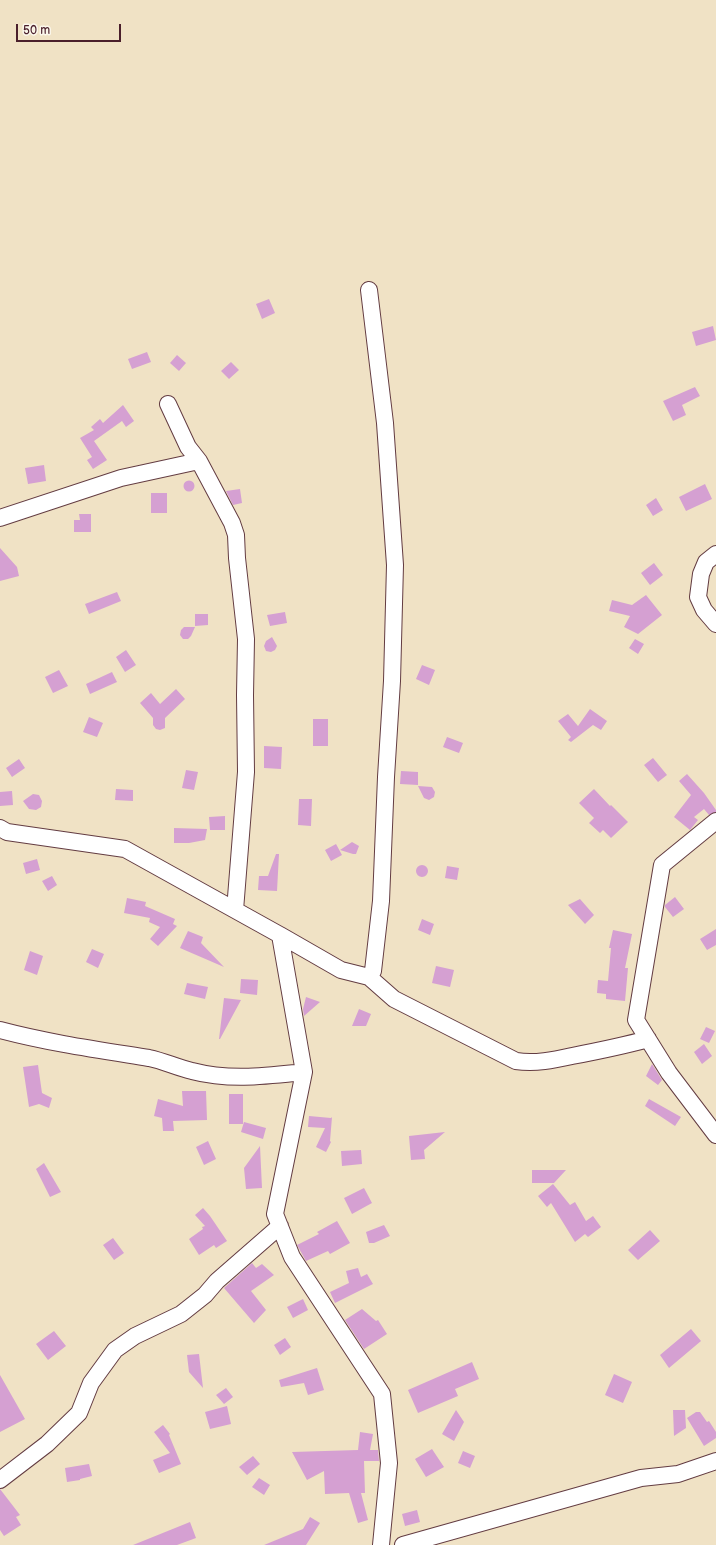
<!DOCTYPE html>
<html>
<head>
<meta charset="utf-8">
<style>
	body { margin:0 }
	#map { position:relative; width:716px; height:1545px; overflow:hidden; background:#f0e2c5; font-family:"Balsamiq Sans",sans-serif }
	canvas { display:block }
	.scale { position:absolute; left:16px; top:24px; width:105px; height:18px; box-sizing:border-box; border:2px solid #4a1f2b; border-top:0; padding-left:5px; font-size:12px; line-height:14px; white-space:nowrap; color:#4a1f2b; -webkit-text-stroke:3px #fbf7ec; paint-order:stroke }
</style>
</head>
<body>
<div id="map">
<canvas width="716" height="1545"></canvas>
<div class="scale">50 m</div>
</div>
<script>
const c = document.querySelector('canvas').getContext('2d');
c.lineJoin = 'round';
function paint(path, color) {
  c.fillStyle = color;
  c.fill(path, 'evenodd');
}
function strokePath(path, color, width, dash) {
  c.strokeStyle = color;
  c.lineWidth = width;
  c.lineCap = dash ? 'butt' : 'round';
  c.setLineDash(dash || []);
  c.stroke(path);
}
paint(new Path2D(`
	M269 299 275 313 262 319 256 304Z
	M713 326 716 340 696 346 692 332Z
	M147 352 151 362 132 369 128 359Z
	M177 355 186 363 179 371 170 363Z
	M231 362 239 370 229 379 221 371Z
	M695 387 700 396 682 405 686 415 673 421 663 401Z
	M123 405 134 421 126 427 122 421 94 441 107 460 93 469 87 460 92 457 80 438 94 430 91 427 100 419 103 423Z
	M44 465 46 481 28 484 25 468Z
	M183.5 486a5.5 5.5 0 1 1 11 0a5.5 5.5 0 1 1-11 0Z
	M705 484 712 499 686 511 679 497Z
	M240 489 242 503 233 505 226 491Z
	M151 493H167V513H151Z
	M656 498 663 510 653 516 646 505Z
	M79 514H91V532H74V520H80Z
	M0 548 17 567 19 576 0 581Z
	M654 563 663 575 650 585 641 573Z
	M117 592 121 601 89 614 85 604Z
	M646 595 662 615 638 634 624 627 630 616 609 611 612 600 632 605Z
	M285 612 287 623 270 626 267 615Z
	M195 614H208V625L195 626Z
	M184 627H195L191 636 188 639H183L180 635 181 630Z
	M272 637 277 646 275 650 271 652 266 651 264 646 266 641Z
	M635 639 644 644 638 654 629 648Z
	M126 650 136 665 125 672 116 657Z
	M422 665 435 670 429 685 416 679Z
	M59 670 68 686 53 693 45 677Z
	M112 672 117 682 90 694 86 684Z
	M176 689 185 699 165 718V728L160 730 156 729 153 725V718L140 703 151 693 160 704Z
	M590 709 607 721 601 730 593 725 571 742 568 740 571 737 558 721 568 714 578 726Z
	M89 717 103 723 97 737 83 732Z
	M313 719H328V746H313Z
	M447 737 463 743 459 753 443 747Z
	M264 746 282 747 281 769 264 768Z
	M653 758 667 775 658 782 644 765Z
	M19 759 25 768 12 777 6 768Z
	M186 770 198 772 194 790 182 788Z
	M401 771 418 772V785L400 784Z
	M687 774 704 793 716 810V812L709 815 704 809 694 817 698 820 690 830 674 817 691 795 679 781Z
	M418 786 432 787 435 792 434 797 429 800 424 798Z
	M116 789 133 790V801L115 800Z
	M594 789 610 806 611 805 628 822 611 838 603 830 600 833 589 823 594 818 579 803Z
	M12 791 13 805 0 806V792Z
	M33 794 39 795 42 801 41 807 36 810 29 809 23 801Z
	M299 799H312L311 826 298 825Z
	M225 816V830H210L209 817Z
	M174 828 207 829 205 840 189 843H174Z
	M352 842 359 846 356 854H353L340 850Z
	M336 844 342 855 331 861 325 850Z
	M276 854H279L277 891 258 890 259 876H268Z
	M37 859 40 870 26 874 23 863Z
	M416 871a6 6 0 1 1 12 0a6 6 0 1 1-12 0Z
	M447 866 459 868 457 880 445 878Z
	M52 876 57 885 48 891 42 881Z
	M675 897 684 909 673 917 665 907V905Z
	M127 898 146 902 145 906 175 919 173 924 177 926 158 946 150 939 160 927 149 922 150 918 124 913Z
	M580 899 594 915 585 924 568 905Z
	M422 919 434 924 430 935 418 930Z
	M716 929V945L707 950 700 939Z
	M613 930 632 934 625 968H628L625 1001 606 999V994L597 993 598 980 608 981 611 948H609Z
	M188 931 203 937 201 943 224 967 180 948Z
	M92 949 104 954 98 968 86 962Z
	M30 951 43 956 37 975 24 970Z
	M436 966 454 970 450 987 432 983Z
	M241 979 258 980 257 995 240 993Z
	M187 983 208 987 205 999 184 994Z
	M306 997 320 1002 304 1016 303 1009Z
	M224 998 241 1000 220 1039H219Z
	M359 1009 371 1014 366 1026H352Z
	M706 1027 715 1031 709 1043 700 1039Z
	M704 1044 712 1056 702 1064 694 1052Z
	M652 1064 662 1080 658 1085 646 1076Z
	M38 1065 42 1093 52 1098 49 1108 39 1104 29 1107 23 1067Z
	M182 1091H206L207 1120 173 1121 174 1131H163L162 1118 154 1116 158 1099 183 1106Z
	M229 1094H243V1124H229Z
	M649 1099 681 1117 675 1126 645 1106Z
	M309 1116 331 1118 332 1117 330 1141 331 1142 326 1152 316 1147 325 1128 308 1127Z
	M244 1122 266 1128 263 1139 241 1132Z
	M445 1132 424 1150 425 1159 411 1160 409 1136Z
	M208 1141 216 1159 204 1165 196 1147Z
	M260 1146 262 1188 246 1189 244 1168Z
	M361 1150 362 1164 342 1166 341 1151Z
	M44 1163 61 1192 50 1197 36 1169Z
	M532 1170H566L554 1183H532Z
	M553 1184 570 1205 575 1202 586 1221 593 1216 601 1227 588 1237 585 1234 575 1242 551 1203 547 1207 538 1196Z
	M364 1188 372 1203 352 1214 344 1198Z
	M203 1208 210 1216 227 1241 216 1248 214 1245 199 1255 189 1239 203 1229 202 1227 205 1226 195 1215Z
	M337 1221 350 1243 330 1254 328 1251 306 1261 297 1245 319 1234 317 1232Z
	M384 1225 390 1236 374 1243H369L366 1232Z
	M650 1230 660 1241 638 1260 628 1250Z
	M113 1238 124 1253 114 1260 103 1245Z
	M252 1263 256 1268 262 1264 274 1275 251 1291 266 1310 254 1323 224 1288Z
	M358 1268 361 1277 367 1274 373 1284 335 1303 330 1292 349 1283 346 1271Z
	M303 1299 308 1310 293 1318 287 1307Z
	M362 1309 376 1321 378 1320 387 1334 364 1349 345 1320Z
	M691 1329 701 1341 669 1368 660 1355Z
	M54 1331 66 1346 48 1360 36 1344Z
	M285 1338 291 1347 280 1355 274 1345Z
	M199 1354 203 1388 189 1372 187 1355Z
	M472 1362 479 1379 455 1389 458 1396 418 1413 408 1390Z
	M317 1368 324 1390 308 1395 304 1383 281 1387 279 1380Z
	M614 1374 632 1382 623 1403 605 1395Z
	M0 1375 25 1419 0 1432Z
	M226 1388 233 1397 224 1404 216 1395Z
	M227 1406 231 1424 210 1429 205 1412Z
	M456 1410 464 1422 454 1441 442 1434Z
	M673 1410H685L686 1428 674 1436Z
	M696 1412H700L707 1422 709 1421 716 1432V1438L704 1446 687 1418Z
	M163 1425 170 1434 169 1435 181 1464 159 1473 153 1460 170 1453 154 1432Z
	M360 1432 373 1434 370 1450H378L379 1461H364L365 1493H361L368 1520 358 1523 349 1493 325 1494 324 1471 307 1480 292 1452 358 1450Z
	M432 1449 444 1467 426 1477 415 1459Z
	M463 1451 475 1456 470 1468 458 1463Z
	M253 1456 260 1464 247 1475 239 1467Z
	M89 1464 92 1476 80 1479V1480L67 1482 65 1468Z
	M259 1478 270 1485 264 1495 252 1487Z
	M0 1489 20 1515 16 1517 21 1525 4 1536 0 1530Z
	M417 1510 420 1522 405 1526 402 1514Z
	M310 1517 320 1523 306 1545H264L303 1529Z
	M190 1522 196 1538 177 1545H133Z`), '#d5a0d2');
const minor = new Path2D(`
	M168 404 188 447 199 461 232 523 236 535 237 558 246 639 245 695 246 772 235 910
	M0 518 121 478 199 461
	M716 554 706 562 701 574 698 597 704 610 716 624
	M716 821 662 865 636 1020 669 1073 716 1135
	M0 828 7 832 125 849 280 935 304 1072 275 1214 292 1257 382 1394 389 1463 381 1545
	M280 935 341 970 369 977 373 971 381 901 386 777 392 681 395 565 385 423 369 290
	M369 977 394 999 516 1061C535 1064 554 1060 572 1056 598 1051 623 1046 648 1039
	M0 1030C49 1043 99 1050 149 1058 164 1061 178 1068 192 1071 230 1081 266 1076 304 1072
	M0 1480 47 1444 79 1413 91 1383 115 1350 135 1336 181 1314 205 1295 217 1281 280 1226
	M403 1545 641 1478 678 1474 716 1461`);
strokePath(minor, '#633c42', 18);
strokePath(minor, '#fff', 16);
</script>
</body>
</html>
